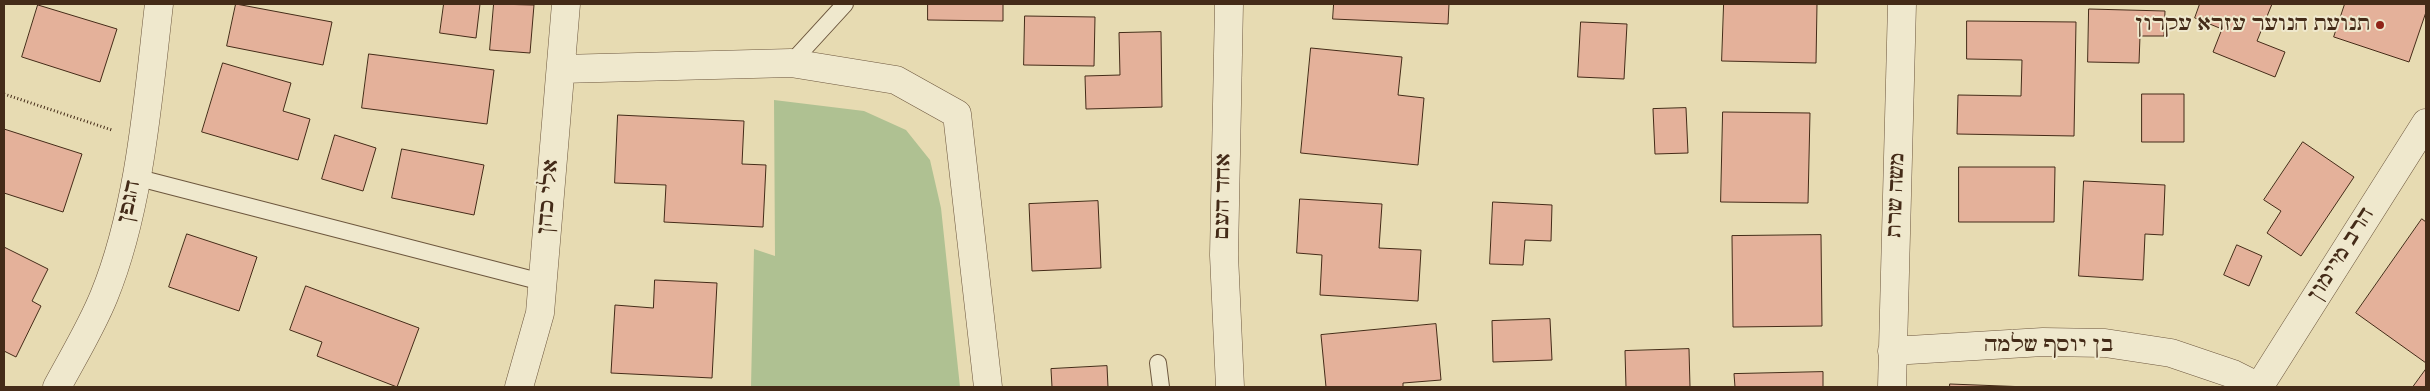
<!DOCTYPE html>
<html>
<head>
<meta charset="utf-8">
<style>
	body { margin:0 }
	#map { position:relative; width:2430px; height:391px; overflow:hidden; background:#e7dbb2; font-family:Cardo,serif }
	canvas { display:block }
	.frame { position:absolute; inset:0; border:5px solid #442b18; pointer-events:none }
</style>
</head>
<body>
<div id="map">
<canvas width="2430" height="391"></canvas>
<div class="frame"></div>
</div>
<script>
const c = document.querySelector('canvas').getContext('2d');
c.lineJoin = 'round';
function paint(path, color) {
  c.fillStyle = color;
  c.fill(path, 'evenodd');
}
function strokePath(path, color, width, dash) {
  c.strokeStyle = color;
  c.lineWidth = width;
  c.lineCap = dash ? 'butt' : 'round';
  c.setLineDash(dash || []);
  c.stroke(path);
}
function drawText(font, color, halo, rows, align = 'center') {
  c.font = font + ' Cardo,"Frank Ruhl Libre",serif';
  c.lineWidth = 4;
  c.setLineDash([]);
  c.textBaseline = 'middle';
  c.strokeStyle = halo;
  c.fillStyle = color;
  for (const [text, x, y, turn = 0] of rows) {
    c.save();
    c.translate(x, y);
    c.rotate((+turn || 0) * Math.PI / 180);
    c.textAlign = isNaN(turn) ? turn : align;
    if (halo) c.strokeText(text, 0, 0);
    c.fillText(text, 0, 0);
    c.restore();
  }
}
paint(new Path2D(`
	M774 100 864 111 906 130 930 160 941 208 960 387H751L754 249 775 256Z`), '#afc192');
const building = new Path2D(`
	M236 4 332 22 323 65 227 46Z
	M444 4H480L476 38 440 33Z
	M494 4 534 5 530 53 490 50Z
	M928 4H1003V21L928 20Z
	M1334 4H1449L1448 24 1333 19Z
	M1724 4H1817L1816 63 1722 61Z
	M2200 4H2272L2257 41 2285 52 2275 77 2213 52 2222 29 2195 18Z
	M2345 4H2426V12L2409 62 2334 37Z
	M38 5 117 29 100 82 22 57Z
	M2089 9 2165 11 2164 36H2140L2139 63 2088 62Z
	M1025 16 1095 17 1094 66 1024 65Z
	M1967 21 2076 22 2074 136 1957 134 1958 95 2021 96 2022 60 1967 59Z
	M1581 22 1627 24 1624 79 1578 77Z
	M1161 32 1162 107 1086 109 1085 76 1120 75 1119 33Z
	M1311 48 1402 57 1398 95 1424 98 1418 165 1301 153Z
	M369 54 494 70 487 124 362 108Z
	M223 63 291 83 283 111 310 119 298 160 202 132Z
	M2142 94H2184V142H2142Z
	M1686 108 1688 153 1655 154 1653 109Z
	M1723 112 1810 113 1808 203 1721 202Z
	M618 115 744 121 742 164 766 165 763 227 664 222 666 185 615 183Z
	M4 129 82 154 63 212 4 193Z
	M335 135 376 148 363 191 322 179Z
	M2303 142 2354 177 2301 256 2267 233 2281 211 2264 200Z
	M402 149 484 165 474 215 392 198Z
	M1959 167H2055L2054 222H1959Z
	M2084 181 2165 185 2163 235 2145 234 2143 280 2079 276Z
	M1300 199 1382 204 1379 248 1421 250 1418 301 1320 295 1322 255 1297 253Z
	M1098 201 1101 268 1032 271 1029 204Z
	M1493 202 1552 205 1551 241 1525 240 1523 265 1490 264Z
	M2422 219 2426 222V363L2356 313Z
	M187 234 257 257 239 311 169 287Z
	M1821 235 1822 326 1733 327 1732 236Z
	M2237 245 2262 256 2249 286 2224 275Z
	M4 247 48 269 32 301 41 306 16 357 4 351Z
	M655 280 717 283 712 378 611 373 615 305 653 308Z
	M306 286 419 328 397 387 317 356 322 342 290 330Z
	M1550 319 1552 360 1493 362 1492 321Z
	M1436 324 1441 380 1403 383V387H1326L1321 335Z
	M1689 349 1690 387H1626L1625 351Z
	M1107 366 1108 387H1052L1051 369Z
	M2426 369V387H2413Z
	M1823 372V387H1735L1734 374Z
	M1950 384 2028 387H1950Z`);
paint(building, '#e4b19a');
strokePath(building, '#442b18', 1);
const service = new Path2D(`
	M791 63 845 4
	M135 177 542 282
	M1158 363 1161 387`);
const minor = new Path2D(`
	M1229 4 1224 255 1230 387
	M561 69 791 63 896 80 957 114 988 387
	M1892 351 2043 342 2105 343 2171 353 2233 374 2259 387
	M57 387C73 357 91 328 104 296 140 208 148 98 159 4
	M519 387 540 313 566 4
	M1892 387 1902 4
	M2259 387 2426 123`);
strokePath(service, '#6d573e', 18);
strokePath(minor, '#6d573e', 29);
strokePath(new Path2D(`
	M4 94 112 130`), '#442b18', 3, [1, 2.5]);
strokePath(service, '#efe8cd', 16);
strokePath(minor, '#efe8cd', 28);
for (const [x, y, r, color] of [
	[2380,25,5,"#8f2418"]
]) {
  const dot = new Path2D();
  dot.arc(x, y, r, 0, 2 * Math.PI);
  c.fillStyle = color;
  c.fill(dot);
  strokePath(dot, '#efe8cd', 2);
}
drawText('bold 21px', '#442b18', '#efe8cd', [
	["תנועת הנוער עזרא עקרון",2370,25]
], 'right');
drawText('21px', '#442b18', '#efe8cd', [
	["משה שרת",1897,195,-88],
	["אחד העם",1224,196,-89],
	["אלי כהן",549,197,-85],
	["הגפן",130,202,-78],
	["הרב מיימון",2342,255,-58],
	["בן יוסף שלמה",2049,346]
]);
</script>
</body>
</html>
